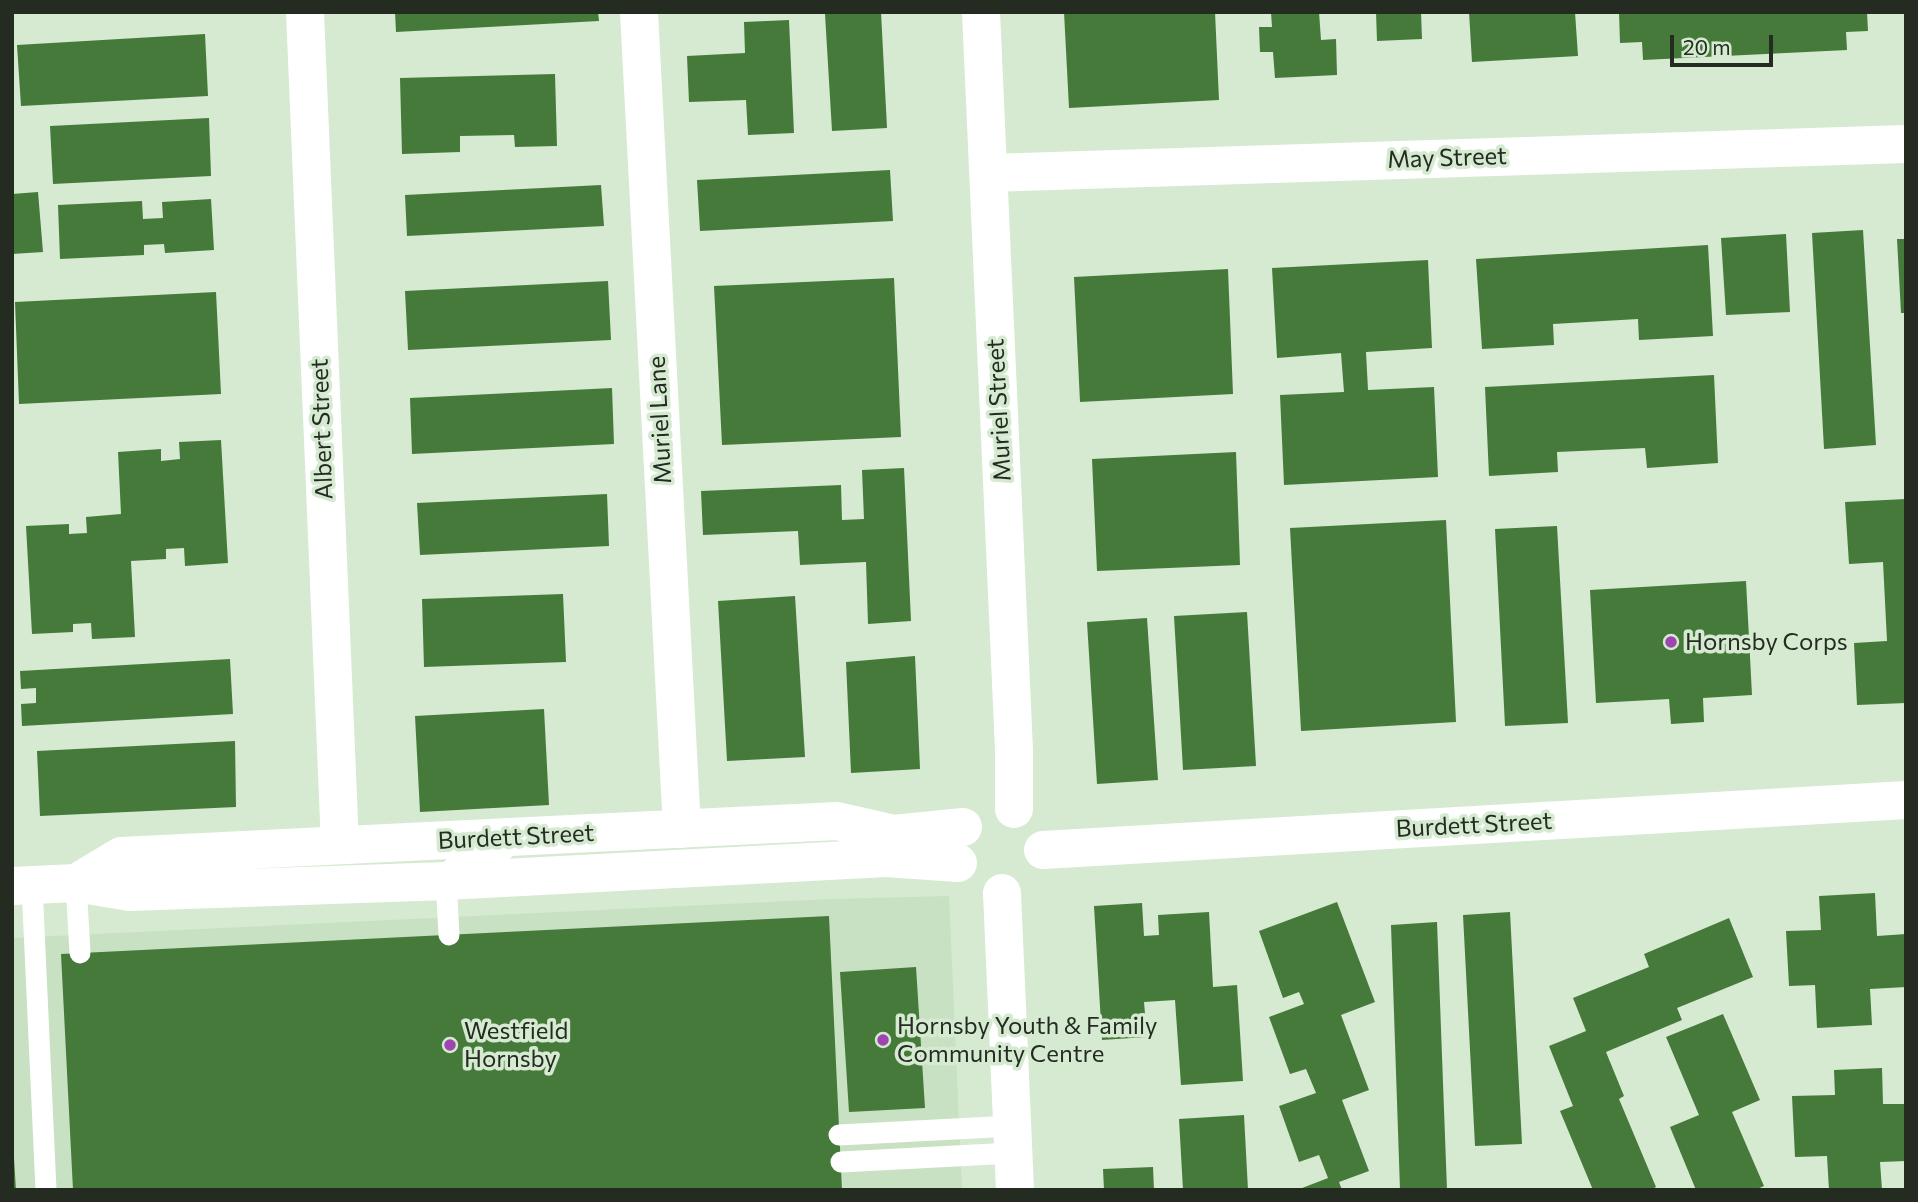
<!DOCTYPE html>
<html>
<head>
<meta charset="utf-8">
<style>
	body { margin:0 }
	#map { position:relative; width:1918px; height:1202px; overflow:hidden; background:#d5ead1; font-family:Commissioner,sans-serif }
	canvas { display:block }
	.frame { position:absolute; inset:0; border:14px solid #242c22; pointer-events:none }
	.scale { position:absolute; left:1670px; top:35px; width:103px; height:32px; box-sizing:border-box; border:4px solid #242c22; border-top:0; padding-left:9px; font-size:21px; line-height:24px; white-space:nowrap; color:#242c22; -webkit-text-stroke:5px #d5ead1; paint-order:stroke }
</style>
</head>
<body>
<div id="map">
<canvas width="1918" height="1202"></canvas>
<div class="frame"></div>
<div class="scale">20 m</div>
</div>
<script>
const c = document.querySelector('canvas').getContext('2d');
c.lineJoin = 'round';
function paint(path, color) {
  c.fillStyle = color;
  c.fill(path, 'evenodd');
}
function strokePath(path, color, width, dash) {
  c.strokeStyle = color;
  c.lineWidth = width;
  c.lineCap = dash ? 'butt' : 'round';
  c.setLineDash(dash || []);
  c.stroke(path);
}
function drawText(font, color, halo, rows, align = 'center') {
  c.font = font + ' Commissioner,sans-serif';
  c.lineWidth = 7;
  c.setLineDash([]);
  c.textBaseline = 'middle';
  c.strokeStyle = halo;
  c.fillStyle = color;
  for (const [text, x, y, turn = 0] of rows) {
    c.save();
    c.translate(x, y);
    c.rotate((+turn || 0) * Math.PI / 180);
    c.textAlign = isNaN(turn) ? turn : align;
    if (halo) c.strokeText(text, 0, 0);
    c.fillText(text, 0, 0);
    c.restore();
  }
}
paint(new Path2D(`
	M949 896 962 1190H12V938L831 899Z`), '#c8e1c2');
paint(new Path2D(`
	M395 12H598L599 21 396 32Z
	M851 12H881L887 128 832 131 825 14Z
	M1064 12H1215L1219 100 1069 108Z
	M1271 12H1319L1321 40 1336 39 1337 75 1275 78 1273 52H1260L1259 27H1272Z
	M1376 12H1421L1422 39 1377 41Z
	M1469 12H1575L1578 56 1472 62Z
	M1619 12H1867L1868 31 1846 32 1847 50 1643 60 1642 42 1620 43Z
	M789 20 794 133 748 135 746 100 689 102 687 56 745 53 744 22Z
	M205 34 208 96 21 106 17 45Z
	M555 74 557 146 515 147 514 135 460 136V152L402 154 400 78Z
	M209 118 211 176 53 184 50 126Z
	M890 170 893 221 700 231 697 180Z
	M601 185 604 226 407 236 405 195Z
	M38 192 43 252 12 254V194Z
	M211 199 214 250 165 253 164 244 144 245V255L60 259 58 205 142 201 143 219 163 218 162 202Z
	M1863 230 1876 445 1824 449 1812 233Z
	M1786 234 1790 312 1726 315 1721 238Z
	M1897 239H1906V313H1901Z
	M1708 245 1713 336 1639 340 1638 319 1553 324 1554 345 1482 349 1476 259Z
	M1428 260 1432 348 1366 352 1368 390 1434 387 1438 477 1284 485 1280 395 1344 392 1341 353 1277 358 1272 268Z
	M1228 269 1233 394 1080 402 1074 277Z
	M894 278 901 437 722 445 714 286Z
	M608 281 611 340 408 350 405 291Z
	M216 292 221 394 19 404 15 302Z
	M1714 375 1718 463 1647 468 1645 448 1557 452 1558 472 1489 476 1485 387Z
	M612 388 614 444 412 454 410 398Z
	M221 440 228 563 185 566 184 548 166 549V559L131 561 135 637 92 639 91 623 73 624V632L32 634 26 526 69 524V534L87 533 86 517 121 514 118 452 161 449V461L180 459 179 442Z
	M1236 452 1240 565 1097 571 1092 459Z
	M904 468 911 621 868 624 866 562 800 565 798 531 703 535 701 491 841 485 842 520 864 519 862 470Z
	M607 494 609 546 420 555 417 503Z
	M1906 499V703L1857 705 1854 643 1887 641 1883 562 1849 564 1845 502Z
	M1446 520 1456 722 1301 731 1290 528Z
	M1557 526 1568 723 1505 726 1495 529Z
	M1746 581 1752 695 1703 698 1704 722 1671 724 1669 699 1596 703 1590 590Z
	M563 594 566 662 424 667 422 599Z
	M795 596 805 757 727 761 718 601Z
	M1247 612 1256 766 1183 770 1174 616Z
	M1147 618 1158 780 1097 784 1087 622Z
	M915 656 920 769 851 773 846 662Z
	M230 659 233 714 22 726 21 704 36 703V688L21 689 20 671Z
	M544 709 549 805 420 812 415 716Z
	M235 741 236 807 40 816 37 751Z
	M1875 893 1877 936 1906 934V987L1870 989 1872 1025 1817 1028 1815 985 1789 986 1786 931 1821 930 1819 896Z
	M1337 902 1375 1002 1341 1015 1369 1090 1342 1100 1369 1171 1339 1182 1342 1190H1297L1328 1178 1319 1155 1299 1162 1279 1106 1316 1093 1306 1069 1290 1074 1269 1017 1304 1004 1299 992 1283 998 1259 931Z
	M1142 903 1144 936 1159 935 1158 915 1209 912 1213 987 1237 985 1243 1081 1181 1085 1175 1000 1144 1002 1147 1037 1102 1040 1094 906Z
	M1510 912 1522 1144 1475 1146 1463 915Z
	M829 916 842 1190H73L61 954Z
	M1729 918 1753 977 1677 1008 1682 1020 1606 1052 1624 1096 1619 1099 1656 1187 1650 1190H1593L1560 1111 1573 1106 1549 1046 1586 1031 1573 998 1649 967 1644 954Z
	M1437 922 1447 1190H1400L1391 925Z
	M916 967 925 1108 849 1112 840 972Z
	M1723 1014 1760 1100 1732 1112 1764 1186 1755 1190H1696L1670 1127 1699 1115 1666 1037Z
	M1882 1068 1883 1104H1906V1161L1880 1162 1882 1190H1829L1827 1156 1795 1157 1792 1096 1835 1095 1834 1070Z
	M1244 1115 1248 1190H1183L1179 1119Z
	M12 1158H14L16 1190H12Z
	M1153 1167 1154 1190H1104L1103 1169Z`), '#467a3a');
strokePath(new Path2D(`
	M76 883 80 953
	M32 885 46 1190
	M449 935 446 881 454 866 486 854 502 853
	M839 1135 1012 1126
	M841 1162 1013 1153`), '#fff', 21);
strokePath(new Path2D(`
	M305 12 340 845
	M639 12 682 829
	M981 12 1014 750V809
	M989 173 1906 144
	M1043 850 1906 800
	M76 883 121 856 837 821 894 834 963 827
	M12 886 76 883 130 892 446 881 886 858 958 863
	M1002 893 1015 1190`), '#fff', 38);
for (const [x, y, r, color] of [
	[1671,642,7,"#9e45b2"],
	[883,1040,7,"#9e45b2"],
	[450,1045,7,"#9e45b2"]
]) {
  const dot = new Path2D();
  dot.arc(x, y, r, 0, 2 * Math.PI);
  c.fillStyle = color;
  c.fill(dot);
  strokePath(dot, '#d5ead1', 2.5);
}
drawText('24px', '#242c22', '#d5ead1', [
	["May Street",1447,158,-2],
	["Muriel Street",999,410,-93],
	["Muriel Lane",660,420,-93],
	["Albert Street",322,429,-92],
	["Burdett Street",1474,825,-3],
	["Burdett Street",516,837,-3]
]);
drawText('24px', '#242c22', '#d5ead1', [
	["Hornsby Corps",1685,642],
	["Hornsby Youth & Family",897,1026],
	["Community Centre",897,1054],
	["Westfield",464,1031],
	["Hornsby",464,1059]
], 'left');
</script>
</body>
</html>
